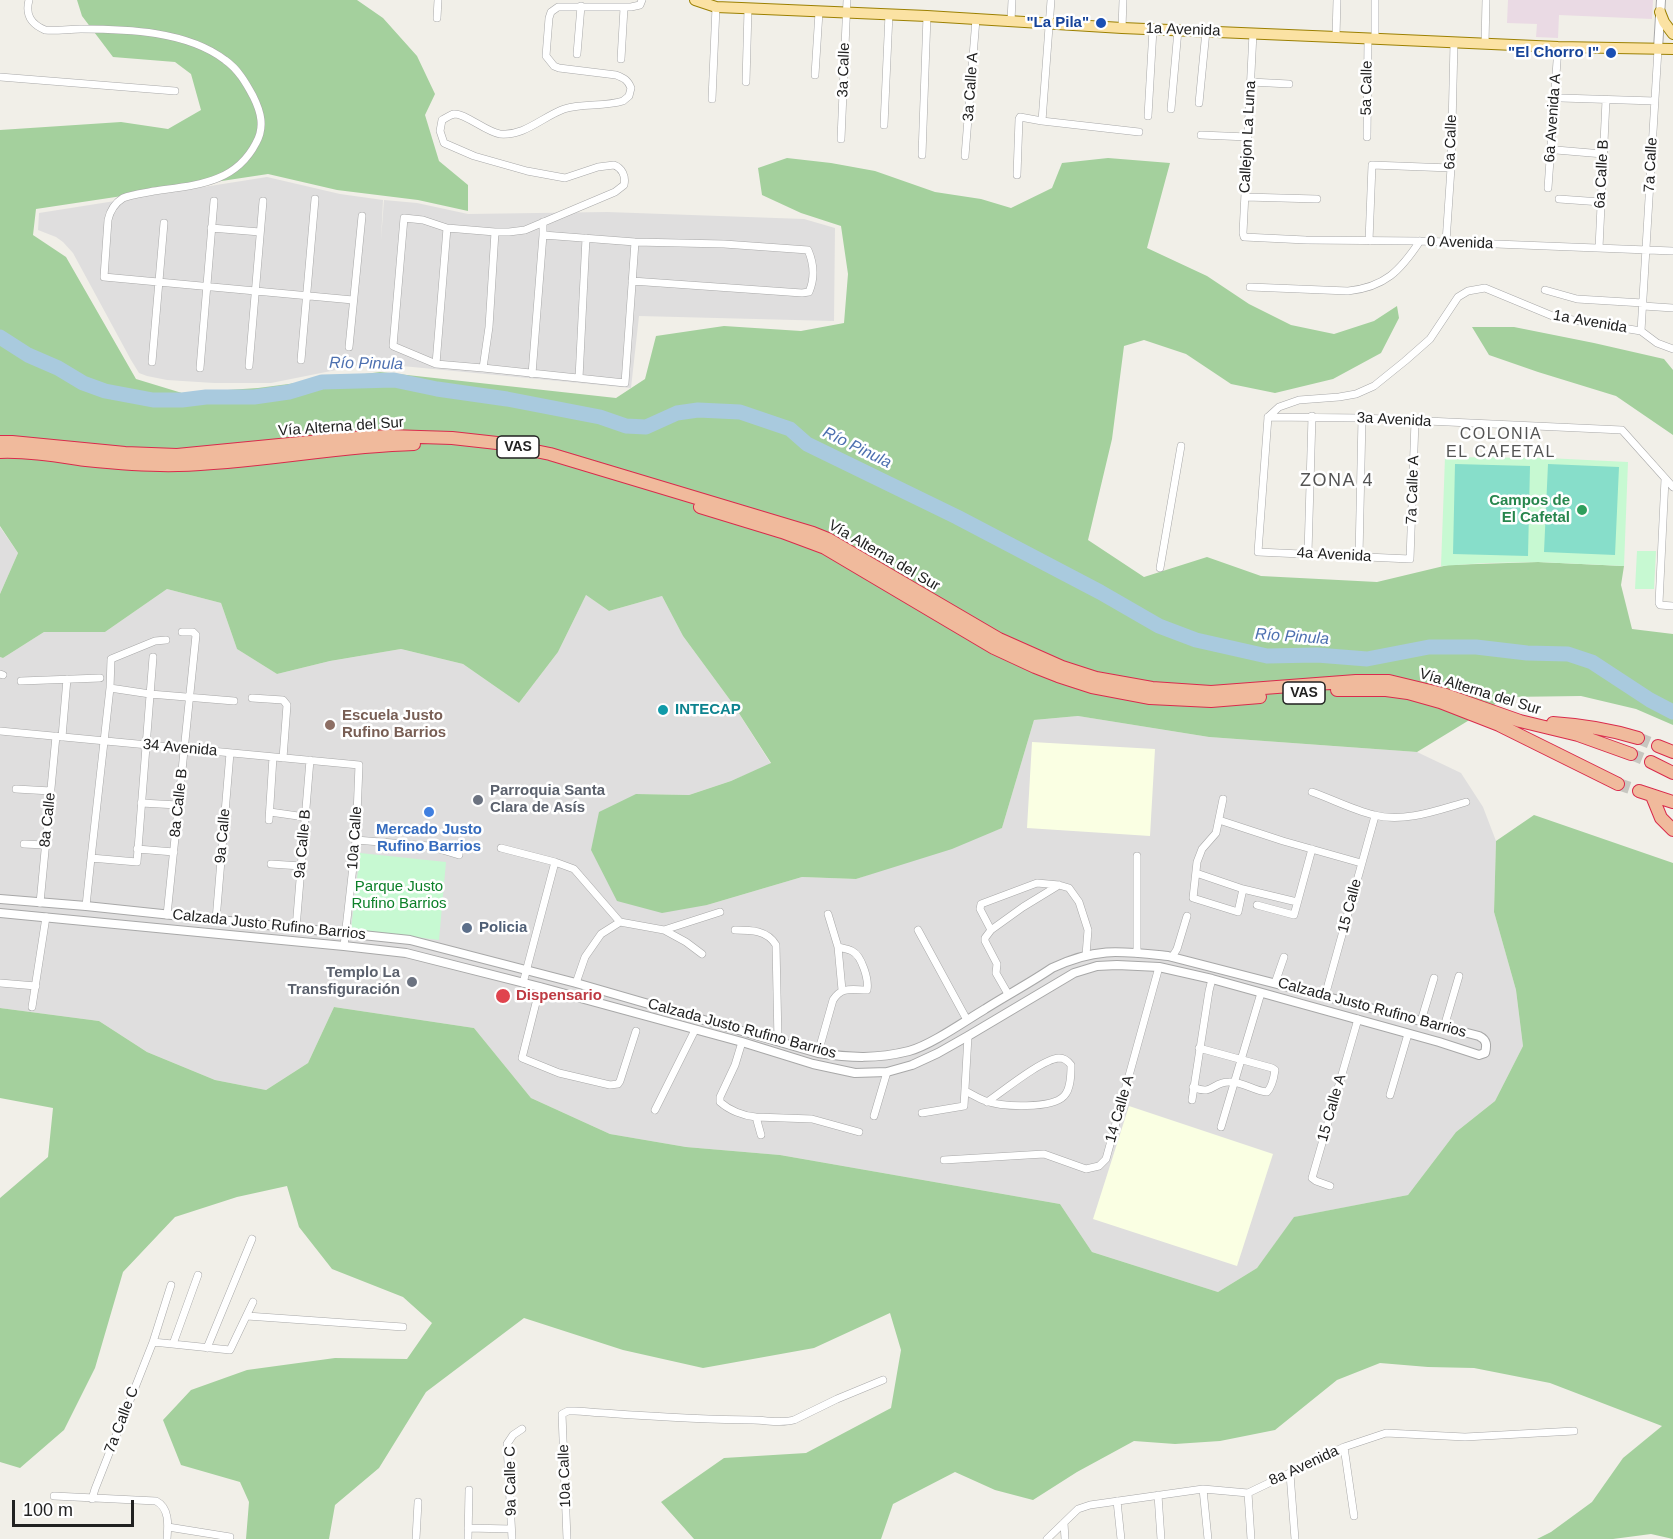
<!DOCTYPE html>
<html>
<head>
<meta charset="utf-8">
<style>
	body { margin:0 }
	#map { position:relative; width:1673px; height:1539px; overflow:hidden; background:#f1efe8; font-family:Helvetica,sans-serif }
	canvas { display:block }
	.scale { position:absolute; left:12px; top:1500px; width:122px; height:27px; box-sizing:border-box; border:3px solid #212121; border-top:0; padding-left:8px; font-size:18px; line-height:21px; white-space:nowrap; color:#212121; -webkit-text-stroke:4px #fff; paint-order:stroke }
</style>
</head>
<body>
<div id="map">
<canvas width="1673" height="1539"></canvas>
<div class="scale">100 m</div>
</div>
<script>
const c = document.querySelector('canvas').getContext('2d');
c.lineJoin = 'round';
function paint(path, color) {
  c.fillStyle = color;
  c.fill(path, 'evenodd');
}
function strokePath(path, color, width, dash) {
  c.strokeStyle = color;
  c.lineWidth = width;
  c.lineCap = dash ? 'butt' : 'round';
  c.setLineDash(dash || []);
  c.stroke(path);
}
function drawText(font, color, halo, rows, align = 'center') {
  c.font = font + ' Helvetica,sans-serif';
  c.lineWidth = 5;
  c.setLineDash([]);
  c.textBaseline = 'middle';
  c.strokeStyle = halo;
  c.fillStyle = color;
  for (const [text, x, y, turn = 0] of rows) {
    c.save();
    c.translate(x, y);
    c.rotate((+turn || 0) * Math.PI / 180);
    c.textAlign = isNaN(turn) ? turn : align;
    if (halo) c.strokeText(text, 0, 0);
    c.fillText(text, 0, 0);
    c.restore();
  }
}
paint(new Path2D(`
	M267 177 340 194 383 200 381 240 384 200 417 203 468 214 607 212 804 219 835 228 834 321 639 316 631 388 371 363 271 383H214L167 380 147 376 139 373 131 360 73 253 63 242 56 237 38 230 39 213Z
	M0 527 18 553 0 594Z
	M167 589 221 603 237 649 277 674 330 661 401 649 463 664 519 703 558 652 586 595 609 611 662 596 683 636 733 704 771 764 731 781 689 795 636 794 707 905 802 877 856 879 1002 828 1034 720 1078 716 1209 737 1417 752 1461 773 1483 807 1496 841 1494 912 1516 990 1523 1046 1495 1101 1456 1132 1408 1195 1295 1217 1257 1268 1218 1292 1092 1252 1060 1204 780 1155 686 1147 610 1134 531 1098 474 1028 334 1007 308 1063 266 1090 215 1080 147 1052 99 1021 0 1008V657L3 658 44 632H105Z`), '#dfdede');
paint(new Path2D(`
	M1508 0H1653L1652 19 1559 15 1558 38 1536 37 1537 24 1507 23Z`), '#eadae4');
paint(new Path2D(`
	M1032 742 1155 749 1150 836 1027 828Z
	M1129 1106 1273 1154 1237 1266 1093 1219Z`), '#faffe3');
paint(new Path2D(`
	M77 0H357L383 18 417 56 435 94 425 115 439 161 468 185V211L418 200 337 190 268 174 36 209 33 235 66 257 136 379 182 393 258 388 380 372 616 398 645 379 656 336 724 326 801 331 844 323 848 274 841 226 801 213 762 195 758 168 787 158 831 163 875 171 935 192 981 199 1011 208 1052 188 1062 163 1108 158 1170 163 1147 248 1207 276 1249 304 1291 325 1334 334 1374 321 1397 306 1399 318 1381 353 1333 379 1275 393 1231 384 1186 354 1144 340 1124 346 1112 439 1088 540 1144 577 1207 557 1261 576 1377 582 1448 565 1538 562 1624 566 1621 585 1632 629 1673 634V725L1636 709 1581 696 1507 697 1417 752 1209 737 1078 716 1034 720 1002 828 952 849 856 879 802 877 707 905 662 913 617 901 591 850 599 812 636 794 689 795 731 781 771 763 733 704 683 636 662 596 609 611 586 595 558 652 519 703 463 664 401 649 330 661 277 674 237 649 221 603 167 589 105 632H44L3 658 0 657V594L18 553 0 526V130L121 122 168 129 201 110 191 74 175 62 113 57 82 16Z
	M1472 327H1514L1594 343 1664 359 1673 370V435L1616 396 1538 372 1489 355Z
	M1534 815 1673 863V1539L1651 1534 1613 1539H1537L1551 1532 1592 1502 1623 1458 1662 1426 1550 1383 1474 1368 1428 1367 1380 1363 1337 1380 1275 1430 1220 1441 1175 1444 1134 1441 1077 1472 1033 1500 995 1490 955 1472 893 1504 881 1539H694L661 1502 724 1458 806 1453 891 1408 901 1350 890 1313 814 1348 703 1368 623 1350 524 1318 426 1392 379 1468 335 1505 329 1539H246L249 1502 240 1482 181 1465 163 1420 191 1390 247 1370 335 1358 407 1359 432 1323 403 1297 332 1269 299 1227 287 1186 237 1197 175 1217 123 1272 95 1368 64 1430 20 1468 0 1462V1198L48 1157 53 1108 0 1098V1008L99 1021 147 1052 215 1080 266 1090 308 1063 334 1007 474 1028 531 1098 610 1134 686 1147 780 1155 1060 1204 1092 1252 1218 1292 1257 1268 1294 1217 1408 1195 1456 1132 1495 1101 1523 1046 1516 990 1494 912 1496 841Z`), '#a4d09d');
paint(new Path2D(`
	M1445 457 1547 458 1628 462 1624 566 1538 562 1486 563 1441 566Z
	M1637 551H1656L1654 589H1635Z
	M360 853 446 862 439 940 351 929Z`), '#c7f9d2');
paint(new Path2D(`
	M1455 464 1530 466 1528 556 1453 554Z
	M1548 464 1619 467 1615 555 1544 552Z`), '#87deca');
strokePath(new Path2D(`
	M0 337 28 355 58 368 83 383 105 391 153 400H182L206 397H254L289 392 322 382 394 380 437 389 507 399 600 417 626 426 646 427 677 413 698 410 740 412 790 429 807 444 957 517 1100 592 1159 626 1196 640 1267 656 1317 655 1367 659 1429 647H1476L1527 653 1568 654 1592 662 1650 700 1673 712`), '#a9cade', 15);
strokePath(new Path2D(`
	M1638 738 1658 746
	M1631 754 1651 762
	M1618 784 1639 791`), '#c7c6c0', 12, [12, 6]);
const minor = new Path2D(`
	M29 0C25 15 31 24 45 30 57 31 69 29 81 29 127 29 187 31 225 60 238 69 246 83 253 96 261 112 265 127 256 143 235 184 195 185 154 191 145 193 133 194 123 198 115 203 110 211 108 220L104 277 353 300
	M437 18 438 0
	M1011 21 1012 0
	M1122 28 1123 0
	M1253 33 1243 233 1244 237 1306 240 1420 241 1673 251
	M1336 37 1337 0
	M1375 39V0
	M1485 44 1486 0
	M577 54 581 6
	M621 59 624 8
	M815 75 819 12
	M0 77 175 91
	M746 82 748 9
	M1251 82 1289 84
	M1561 98 1655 101
	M712 99 716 7
	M1199 103 1206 31
	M1171 109 1178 30
	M1148 116 1153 29
	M1042 121 1139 132
	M884 125 889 14
	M1201 135 1248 137
	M1367 137 1368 39
	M841 139 847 0
	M1556 150 1603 154
	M922 155 927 16
	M965 156 976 19
	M1017 175 1019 119 1020 117 1042 121 1051 0
	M1548 188 1558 47
	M1245 197 1317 199
	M1559 199 1601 202
	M211 228 260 232
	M543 235 635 242 724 244 808 250C814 264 815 278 809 292L802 293 632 281
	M1369 241 1372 165 1451 168
	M635 242 625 383 483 368 436 364 393 346 404 218 423 220 447 228 495 232H509L525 230 615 192 624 185C626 176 622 168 614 165L598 167 565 178 527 171 474 156 444 143 440 131 442 120C446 118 450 115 454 114 465 113 486 132 500 134 525 136 542 117 564 109 582 103 604 107 623 101L629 96 631 88C628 80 624 78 616 75L559 68 554 66 546 56 549 18 551 12 558 7H631L640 5 642 0
	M1446 242 1451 168 1454 43
	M1599 248 1606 100
	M1250 287 1348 291C1385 287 1400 271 1420 241
	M1545 290 1577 299 1643 303
	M1643 306 1673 308
	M1641 331 1658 49
	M349 347 362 216
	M301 360 315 199
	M152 362 164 223
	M436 364 447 228
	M249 366 263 201
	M200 368 214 201
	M483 368 489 327 495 232
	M532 374 543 235V222
	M579 378 586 238
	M1268 417 1279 407 1299 400 1339 397 1356 394 1374 386 1405 361 1430 339 1458 297 1468 291 1485 288 1555 317 1641 331 1657 343 1673 349
	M1268 417 1362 418 1622 430 1673 487
	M1268 417 1258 552 1410 559 1415 421
	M1665 479 1659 603 1660 605 1673 606
	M1308 553 1312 416
	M1359 556 1362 418
	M1160 568 1181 446
	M166 640 155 641 111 659 110 688 150 694 234 701
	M0 674 3 675
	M21 681 100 678
	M110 688 91 858 137 862 153 657
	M252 698 283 700 287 705 283 758
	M0 731 359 765 356 840 344 946
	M62 737 67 679
	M16 789 51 791
	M1312 792C1332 799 1353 810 1374 815 1404 823 1438 810 1466 802
	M1223 799 1216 833 1202 849 1197 862 1193 898 1238 912 1243 889
	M141 803 178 805
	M270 812 305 817
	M269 820 273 757
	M1219 820 1283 841 1361 863
	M356 840 429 846 459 855
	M24 844 45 845
	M501 848 555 862 574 869 620 922 664 930 686 942 702 954
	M137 849 174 852
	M1137 856V953
	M271 864 301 866
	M1196 873 1243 889 1297 902
	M40 903 56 736
	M1257 905 1294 915 1312 849
	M86 906 91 858
	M828 914 838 947 842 990
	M167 915 196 635 193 632H182
	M216 920 230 753
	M296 928 310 760
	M664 930 720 912
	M735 930C751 930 767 930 776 945L778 1041
	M918 930 967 1020
	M991 930 1023 907 1059 885
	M1172 957 1177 949 1187 916
	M0 983 36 986
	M523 983 555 862
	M576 983 585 957 601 934 620 922
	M1275 983 1284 957
	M540 987 522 1058 559 1073 610 1085 618 1084 620 1081 636 1031
	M1008 994 996 973 997 964 985 941V938L991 930 980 909 981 904 1037 883 1059 885 1069 888 1079 902 1088 930 1086 955
	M1325 996 1375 816
	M32 1007 46 917
	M1421 1021 1434 978
	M1444 1027 1459 976
	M742 1042 735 1065 720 1097V1102C729 1110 743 1116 756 1117L761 1135
	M818 1053 833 1000C842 986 852 990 867 990 869 980 862 956 852 951 848 949 842 948 838 947
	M1193 1087C1213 1096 1212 1082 1229 1082 1242 1081 1254 1091 1267 1092 1272 1087 1274 1077 1275 1070L1272 1068 1199 1048
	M965 1091C972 1094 979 1099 986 1101 1002 1107 1052 1109 1064 1096 1071 1089 1071 1074 1071 1065 1068 1061 1064 1058 1059 1058 1042 1059 1002 1092 987 1102
	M1390 1095 1408 1034
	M1192 1100 1209 991 1212 979
	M655 1110 695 1030
	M922 1113 964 1106 968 1036
	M874 1116 887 1072
	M756 1117 812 1119 859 1132
	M1221 1127 1261 993
	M944 1160 1044 1154 1086 1169 1099 1166 1106 1159 1159 967
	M1330 1186 1316 1181 1312 1178 1358 1019
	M247 1316 403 1327
	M153 1342 230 1350 253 1302
	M173 1344 198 1275
	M207 1348 252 1239
	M1344 1447 1354 1516
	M1290 1474 1295 1539
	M1203 1489 1208 1539
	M1248 1493 1251 1539
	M1158 1495 1161 1539
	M54 1496 156 1501C170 1508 168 1526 167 1539
	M92 1499 95 1489 153 1342 171 1285
	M1117 1501 1121 1539
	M1064 1523 1065 1539
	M168 1527 230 1537
	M468 1528 511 1529
	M416 1539 418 1502
	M468 1539 469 1490
	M512 1539 507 1444 513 1435 522 1429
	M567 1539 562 1414 568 1411H575C634 1415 693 1420 753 1420 767 1420 780 1424 794 1420L837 1399 883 1380
	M1047 1539 1078 1509 1090 1505 1203 1489 1248 1493 1344 1447 1386 1433 1465 1437 1574 1431`);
const tertiary = new Path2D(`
	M1658 49 1661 0
	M0 899 86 906 410 940 576 983 818 1053C851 1058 877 1059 909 1051 931 1045 965 1021 985 1009 1007 995 1030 983 1052 968 1096 947 1121 951 1168 956L1479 1036C1487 1040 1487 1045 1485 1053L1479 1055 1439 1042 1212 979 1159 967 1117 965 1097 966 1074 973 968 1036 938 1053 912 1065 887 1072 855 1073 813 1064 742 1042 540 987 406 953 344 946 0 913`);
const primary = new Path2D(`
	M695 0 716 7 741 8 927 16 1122 28 1336 37 1558 47 1673 49
	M1660 12 1664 22 1673 34`);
const trunk = new Path2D(`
	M0 442H12L125 453 177 455 351 438 389 436 452 438 497 443 550 454 813 533 828 539 999 639 1062 667 1096 678 1152 688 1211 692 1356 681H1389L1443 694 1520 721 1578 735 1631 754
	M0 452C29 451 58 456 86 460 116 463 147 466 178 465 257 463 335 446 414 444
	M700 507 782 532 825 548 994 648 1035 667 1058 676 1092 687 1150 698 1211 701 1260 697
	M1337 690H1386L1408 693 1440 702 1499 725 1618 784
	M1553 723C1583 725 1609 729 1638 738
	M1658 746 1673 752
	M1651 762 1673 773
	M1639 791 1673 802
	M1652 796 1661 818 1673 830`);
strokePath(minor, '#a8a8a8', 8);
strokePath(tertiary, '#a8a8a8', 10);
strokePath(primary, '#9c8002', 12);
strokePath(trunk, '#d92b4c', 14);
strokePath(minor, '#fff', 7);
strokePath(tertiary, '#fff', 8);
strokePath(primary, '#fbe2a3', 10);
strokePath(trunk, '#f0ba9c', 12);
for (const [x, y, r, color] of [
	[1101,23,6,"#1a4fb4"],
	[1611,53,6,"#1a4fb4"],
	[1582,510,6,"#2e9e5b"],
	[663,710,6,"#0f9aa8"],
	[330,725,6,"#8d6e63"],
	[478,800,6,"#6b7280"],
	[429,812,6,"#3f7fe0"],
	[467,928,6,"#5c6f8a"],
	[412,982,6,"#6b7280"],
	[503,996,8,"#e0444e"]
]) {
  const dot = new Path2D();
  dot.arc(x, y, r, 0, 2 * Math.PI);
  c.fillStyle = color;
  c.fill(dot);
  strokePath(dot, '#fff', 2);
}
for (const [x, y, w] of [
	[518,447,42],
	[1304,693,42]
]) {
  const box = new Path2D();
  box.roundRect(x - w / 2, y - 11, w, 22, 4.5);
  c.fillStyle = '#fff';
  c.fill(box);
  strokePath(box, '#212121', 1.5);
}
drawText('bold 14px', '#212121', null, [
	["VAS",518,447],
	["VAS",1304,693]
]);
drawText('bold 15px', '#164399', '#fff', [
	["\"La Pila\"",1089,23],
	["\"El Chorro I\"",1599,53]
], 'right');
drawText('15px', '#212121', '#fff', [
	["1a Avenida",1183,30,2],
	["3a Calle",844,70,-88],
	["3a Calle A",971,87,-86],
	["5a Calle",1367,88,-89],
	["6a Avenida A",1553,118,-86],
	["Callejon La Luna",1248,137,-87],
	["6a Calle",1451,142,-88],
	["7a Calle",1651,165,-87],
	["6a Calle B",1602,174,-87],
	["0 Avenida",1460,243,2],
	["1a Avenida",1590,322,10],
	["3a Avenida",1394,420,3],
	["Vía Alterna del Sur",341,427,-4],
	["7a Calle A",1413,490,-88],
	["4a Avenida",1334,555,3],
	["Vía Alterna del Sur",884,556,30],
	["Vía Alterna del Sur",1480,692,17],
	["34 Avenida",180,748,5],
	["8a Calle B",179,803,-84],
	["8a Calle",48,820,-84],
	["9a Calle",223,836,-85],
	["10a Calle",355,838,-86],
	["9a Calle B",303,844,-85],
	["15 Calle",1350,906,-75],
	["Calzada Justo Rufino Barrios",269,925,6],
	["Calzada Justo Rufino Barrios",1372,1008,15],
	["Calzada Justo Rufino Barrios",742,1029,15],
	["15 Calle A",1332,1108,-74],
	["14 Calle A",1120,1109,-74],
	["7a Calle C",122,1420,-69],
	["8a Avenida",1304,1466,-25],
	["10a Calle",565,1476,-92],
	["9a Calle C",511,1481,-91]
]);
drawText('bold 15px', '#27864d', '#fff', [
	["Campos de",1570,501],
	["El Cafetal",1570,518]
], 'right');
drawText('bold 15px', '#0d838f', '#fff', [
	["INTECAP",675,710]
], 'left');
drawText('bold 15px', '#785e54', '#fff', [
	["Escuela Justo",342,716],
	["Rufino Barrios",342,733]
], 'left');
drawText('bold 15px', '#5b616d', '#fff', [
	["Parroquia Santa",490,791],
	["Clara de Asís",490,808],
	["Templo La",400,973,"right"],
	["Transfiguración",400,990,"right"]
], 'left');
drawText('bold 15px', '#366cbe', '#fff', [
	["Mercado Justo",429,830],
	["Rufino Barrios",429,847]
]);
drawText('15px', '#0d8029', '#fff', [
	["Parque Justo",399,887],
	["Rufino Barrios",399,904]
]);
drawText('bold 15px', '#4e5e75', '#fff', [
	["Policia",479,928]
], 'left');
drawText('bold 15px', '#be3a42', '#fff', [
	["Dispensario",516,996]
], 'left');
drawText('italic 16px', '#4d70b0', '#fff', [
	["Río Pinula",366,364,1],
	["Río Pinula",857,448,26],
	["Río Pinula",1292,637,4]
]);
c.letterSpacing = '1.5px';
drawText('16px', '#545454', '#fff', [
	["COLONIA",1501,435],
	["EL CAFETAL",1501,453]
]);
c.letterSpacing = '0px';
c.letterSpacing = '1.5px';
drawText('18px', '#545454', '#fff', [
	["ZONA 4",1337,481]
]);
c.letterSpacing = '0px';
</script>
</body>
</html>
